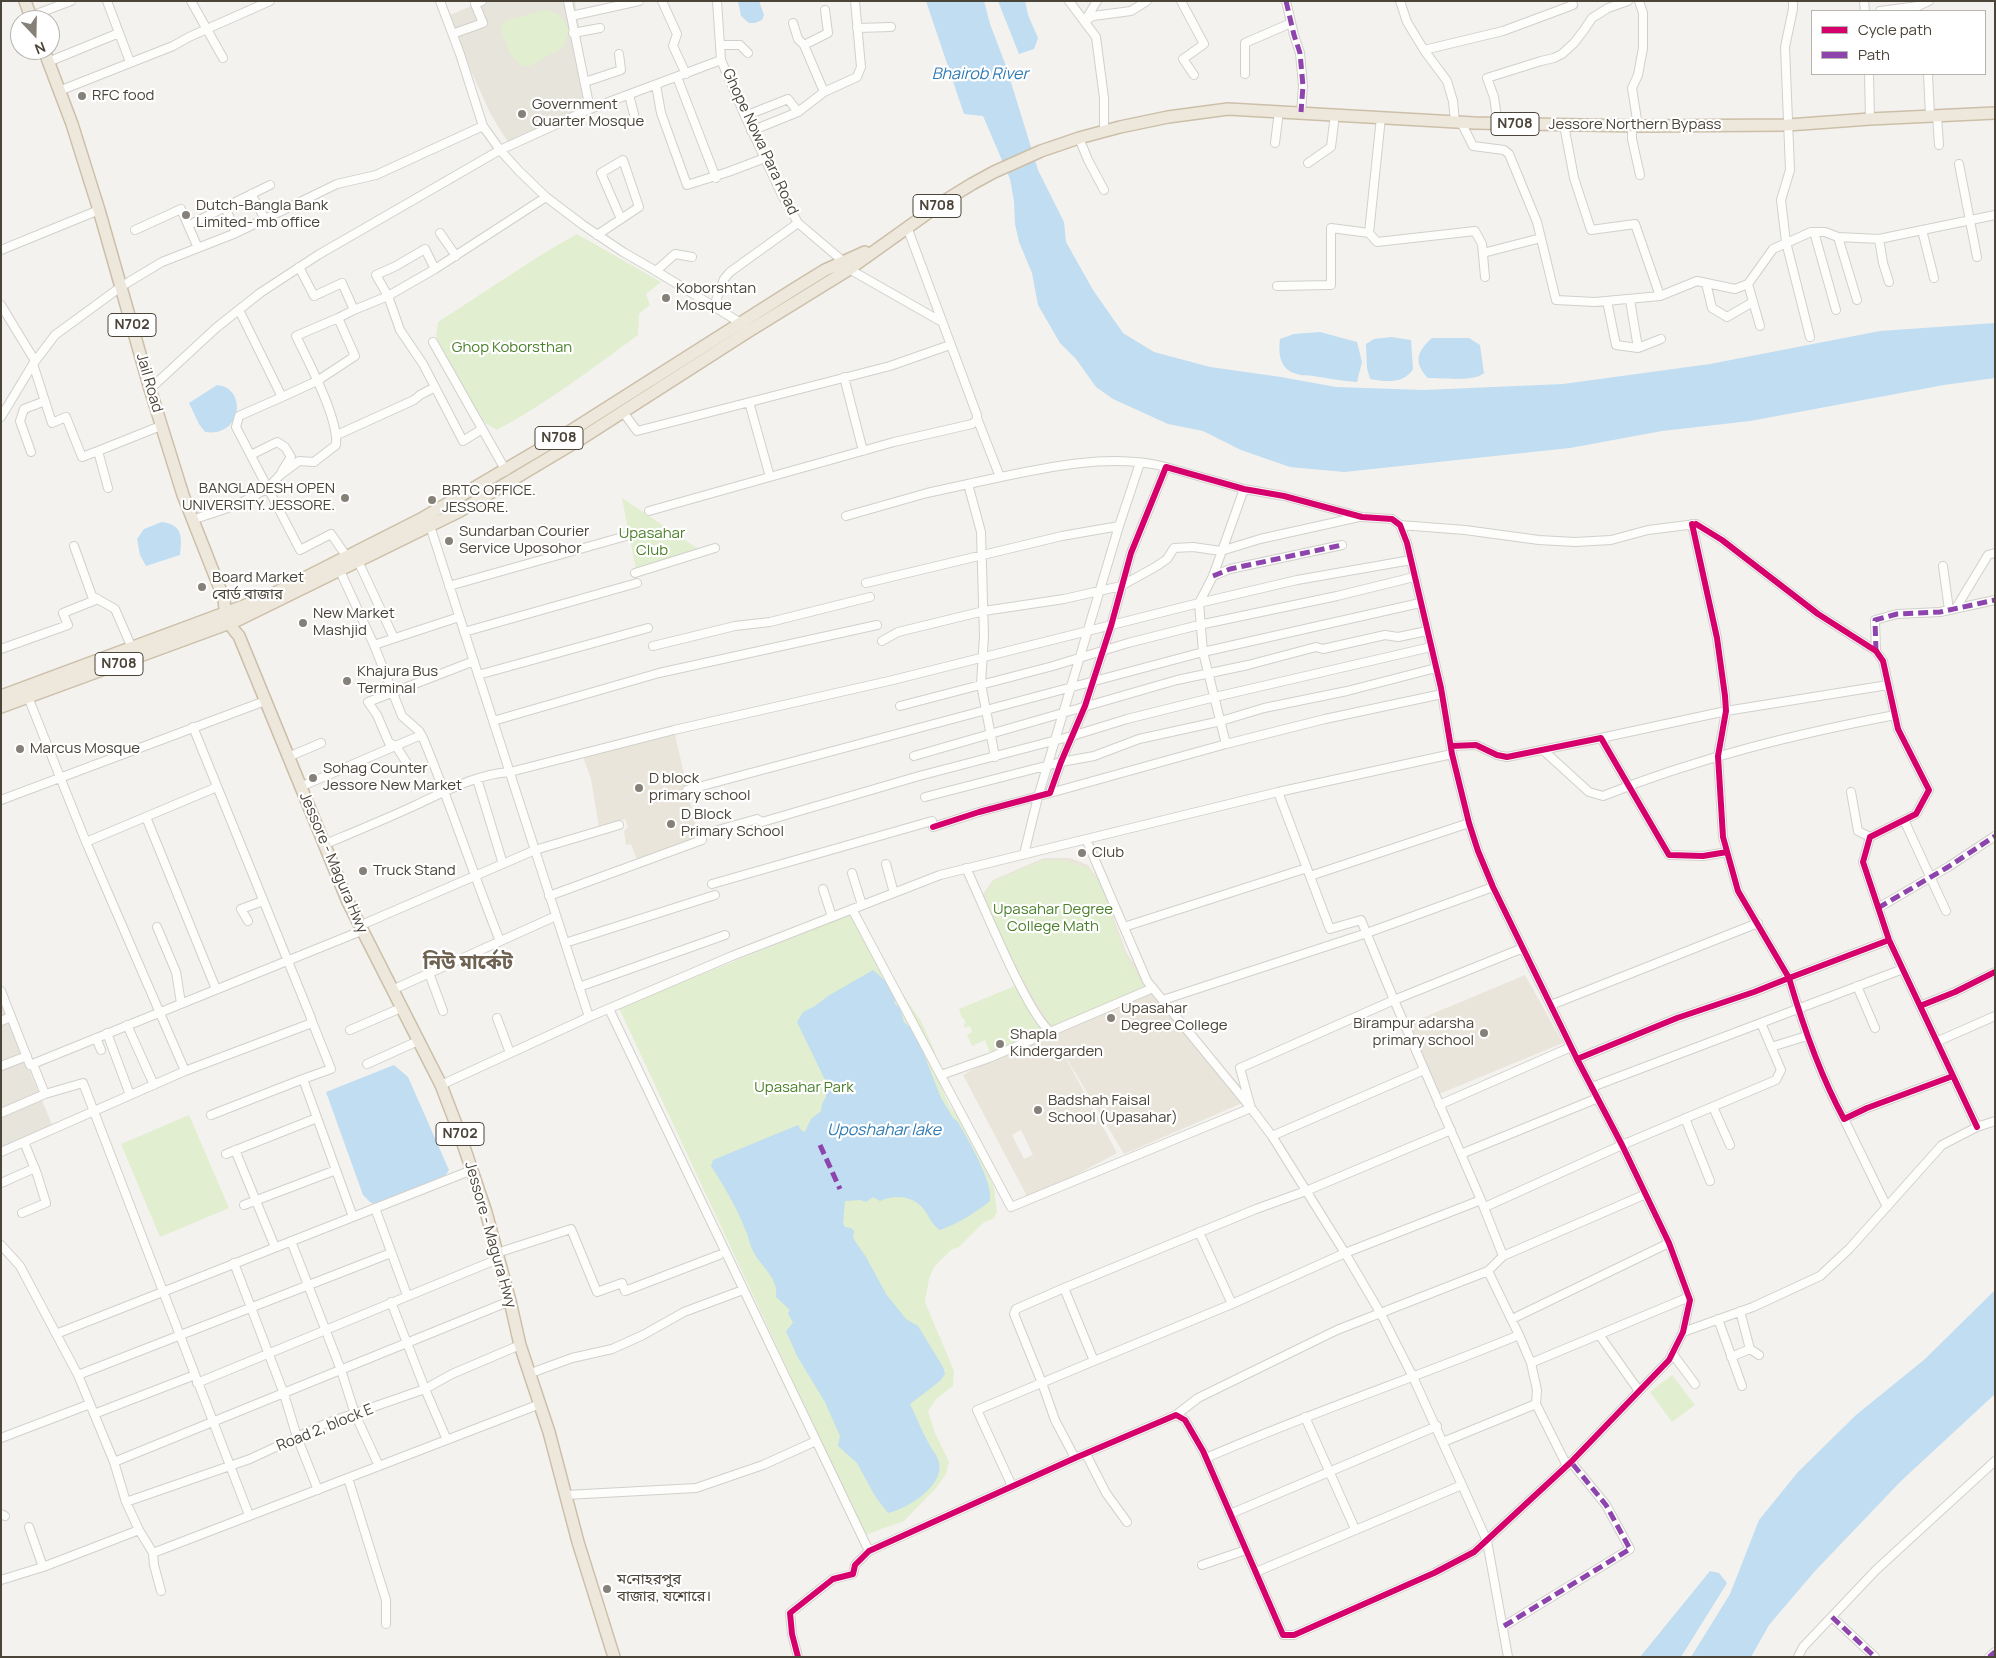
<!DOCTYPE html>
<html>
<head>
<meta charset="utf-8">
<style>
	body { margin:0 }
	#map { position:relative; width:1996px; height:1658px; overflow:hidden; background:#f4f2ee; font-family:Manrope,sans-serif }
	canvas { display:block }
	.frame { position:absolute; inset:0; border:2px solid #4b4439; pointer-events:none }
	.legend { position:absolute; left:1811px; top:10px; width:175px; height:65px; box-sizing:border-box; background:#fff; border:1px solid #b7b4b0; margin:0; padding:6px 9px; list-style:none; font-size:15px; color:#4b4439 }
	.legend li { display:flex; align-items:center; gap:10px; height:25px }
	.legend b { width:25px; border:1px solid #b7b4b0 }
	.north { position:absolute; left:10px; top:10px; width:50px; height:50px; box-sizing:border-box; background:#fff; border:1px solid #b7b4b0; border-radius:50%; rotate:159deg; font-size:14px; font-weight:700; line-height:20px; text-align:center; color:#4b4439 }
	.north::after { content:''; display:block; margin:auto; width:18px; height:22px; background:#868178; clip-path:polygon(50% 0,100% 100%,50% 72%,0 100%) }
</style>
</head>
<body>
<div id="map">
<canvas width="1996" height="1658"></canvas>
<div class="frame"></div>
<ul class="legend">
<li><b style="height:6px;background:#d6006c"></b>Cycle path</li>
<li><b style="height:6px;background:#8e44ad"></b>Path</li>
</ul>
<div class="north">N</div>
</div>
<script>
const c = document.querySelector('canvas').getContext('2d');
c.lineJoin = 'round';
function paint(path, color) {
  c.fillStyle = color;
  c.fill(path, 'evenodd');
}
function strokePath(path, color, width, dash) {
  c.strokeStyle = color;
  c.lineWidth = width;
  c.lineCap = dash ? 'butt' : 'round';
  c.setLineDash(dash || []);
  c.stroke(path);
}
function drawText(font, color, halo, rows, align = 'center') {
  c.font = font + ' Manrope,"Noto Sans Bengali",sans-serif';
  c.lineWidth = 4.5;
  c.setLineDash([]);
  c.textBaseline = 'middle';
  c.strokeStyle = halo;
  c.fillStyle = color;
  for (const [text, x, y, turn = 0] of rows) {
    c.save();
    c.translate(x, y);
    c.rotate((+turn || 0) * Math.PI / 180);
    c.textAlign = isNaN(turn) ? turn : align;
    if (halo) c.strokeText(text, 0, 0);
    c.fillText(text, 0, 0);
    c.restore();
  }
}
paint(new Path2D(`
	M483 1H575L590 102 511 147 491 115 471 71 450 15Z
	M1 1001 53 1127 1 1151Z`), '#e7e4dc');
paint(new Path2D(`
	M674 730 699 841 638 862 631 844 626 845 624 831 628 827 625 819 599 828 591 779 582 754Z
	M1044 858H1070L1088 865 1100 881 1127 954 1154 991 1246 1092 1245 1102 1124 1154 1061 1049 1117 1153 1029 1200 963 1075 1049 1029 1020 984 991 926 983 894 993 880ZM1021 1130 1033 1155 1024 1159 1012 1135Z
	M1525 975 1563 1043 1439 1094 1408 1024Z`), '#eae5da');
paint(new Path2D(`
	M544 10C561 13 562 16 569 31L563 47 530 66H522L510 54 500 28 506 21Z
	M577 234 661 282 646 294 650 305 639 314 638 335C593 368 547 403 497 430L485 423 466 397 436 336 438 322 544 253Z
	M622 498 700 550 636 570Z
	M1043 860H1063L1088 868 1101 885 1125 955 1146 988 1053 1028C1026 986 999 943 985 894L994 881Z
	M856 912 900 990 921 1021 935 1052 941 1087 950 1107 960 1119 973 1147 981 1157 994 1188 997 1211 994 1218 983 1223 959 1247 951 1250 934 1267 929 1279 925 1302 954 1371 953 1386 937 1398 928 1411 935 1433 949 1462 946 1474 936 1488 904 1521 865 1535 619 1008Z
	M1017 985 1044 1031 991 1056 985 1040 972 1046 967 1035 972 1032 970 1026 965 1028 964 1024 966 1023 964 1019 962 1018 959 1009Z
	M189 1115 229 1208 160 1237 121 1144Z
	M1672 1375 1695 1405 1672 1422 1650 1392Z`), '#e1eecf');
paint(new Path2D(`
	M738 1H759L764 15 762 20 755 23H749L741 16Z
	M926 1H984L990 24 1006 66 1038 170 1064 222 1066 242 1093 290 1123 333 1154 352 1210 367 1281 377 1336 387 1424 390 1563 384 1710 364 1880 331 1995 323V378L1944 385 1750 421 1662 431 1570 448 1344 472 1290 467 1241 450 1203 431 1168 424 1113 399 1096 387 1076 359 1060 343 1038 305 1032 273 1019 242 1015 224 1014 201 1010 179 983 116 964 114Z
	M998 1H1025L1028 15 1038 38 1034 49 1019 54Z
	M1320 332 1357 342 1362 362 1357 382C1342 381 1328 378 1313 376 1308 375 1302 376 1297 374 1280 370 1278 354 1280 339L1294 334Z
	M1391 337 1411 340 1413 369C1404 384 1386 382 1370 379L1367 368 1366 344 1374 339Z
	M1432 338H1469L1480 345 1484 373C1475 382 1441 378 1428 378 1413 363 1417 351 1432 338Z
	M217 385C248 388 242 438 205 432L199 424 189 403Z
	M162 522C183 525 182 537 180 555L146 566 140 555 137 539 144 529Z
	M873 970C885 980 895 989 895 1004L900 1008 904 1022 914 1031 921 1047 941 1098 953 1118 958 1122C968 1140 993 1181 990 1201 975 1213 959 1223 940 1230 930 1224 929 1214 921 1206 910 1195 893 1195 880 1201L873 1197 866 1202 860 1200 845 1201 843 1223 845 1227 851 1228 854 1231 853 1238 866 1257 886 1294 906 1319 918 1326 943 1367 945 1374 940 1381 910 1404C916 1416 921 1430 928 1442 931 1449 938 1456 939 1463 944 1486 907 1509 888 1513L875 1496 857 1463 838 1446 840 1436 825 1402 797 1356 786 1331 793 1323 788 1313 790 1310 776 1297C779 1279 762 1267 754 1253 750 1246 749 1238 746 1231 737 1208 724 1186 711 1166L713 1160 798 1125 801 1130 805 1132 811 1119 821 1111 822 1104 826 1097 827 1084 797 1022 803 1012 815 1006 828 996Z
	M394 1065 408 1077 449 1170 445 1176 384 1205 371 1203 363 1195 326 1092Z
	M1995 1290V1394L1901 1481 1815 1571 1769 1625 1751 1657H1691L1730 1594 1759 1520 1798 1472 1856 1415 1925 1359Z
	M1710 1571 1719 1573 1727 1583 1681 1657H1640Z`), '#c0ddf1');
const minor = new Path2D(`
	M107 1 130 62
	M191 1 223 58
	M440 1 460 54 483 126 500 150 519 171 546 197 583 225 623 252 656 271 744 325
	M568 1 590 109
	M662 1 677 34 673 46 686 74
	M717 1 721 60 745 116 781 193 798 223 844 262
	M1069 1 1096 37 1104 98V131
	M1181 1 1204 44 1183 59 1194 75
	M1286 1 1294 35 1300 53 1303 86 1301 112
	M1400 1 1407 22 1424 50 1447 81 1453 101 1455 122
	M1793 1V9L1785 47 1790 170 1781 200 1786 242 1810 337
	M1864 1 1865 11
	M1880 11 1918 6 1929 1
	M31 16 71 1
	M571 16 639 1
	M1086 19 1097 1
	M1085 21 1093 16 1131 11 1147 1
	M793 23 798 39 804 45 824 92
	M857 28 891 27
	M455 33 483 23 475 4 482 1
	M573 33 600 28
	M720 45H740L748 53
	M804 45 828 33 825 10
	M1424 50 1503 31 1573 5 1572 1
	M48 62 119 33
	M1245 74V43L1291 23
	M1869 74 1870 119
	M1928 74 1930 116
	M677 77 716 178
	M585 82 621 70 619 54
	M656 85 661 113 687 185 728 172 765 158
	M59 91 173 46 189 37 270 1
	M629 95 635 118
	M745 116 788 99 798 112
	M1937 116 1939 145
	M1381 117 1369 233 1377 242 1475 231 1482 244 1485 277
	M1461 122 1473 146 1504 150 1509 154 1537 222 1556 300 1595 302 1660 296 1697 281 1735 289 1748 284 1773 249 1811 232H1825L1838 237 1879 239 1995 215
	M1498 124 1494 97 1487 78 1541 61 1554 58 1562 54 1574 43 1584 30 1592 18 1608 8 1628 1
	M1564 125 1574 178 1591 230 1635 224 1660 296
	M1632 126V139L1640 175
	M1638 126 1632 88 1638 75 1643 48V13L1639 1
	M751 131 798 112 824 92 857 77 861 67 855 1
	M1079 138 1088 160 1104 190
	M1275 143 1279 111
	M1308 163 1331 147 1335 114
	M1959 164 1977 257
	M251 194 265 219
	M225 207 236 233
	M189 225 270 185
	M135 230 181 209 198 248
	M1922 230 1934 278
	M1814 232 1836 310
	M440 233 456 256
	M597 235 639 207 623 160 601 173 621 219
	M1838 237 1857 300
	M1879 239 1883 263 1889 282
	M1 250 99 210
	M1483 253 1541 238
	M299 267 314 296 342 283 354 310 388 296 376 275 396 266 425 249 435 269
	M849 269 942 322
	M656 271 675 254 692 257
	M1706 283 1712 308 1727 317 1753 302
	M1748 284 1760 326
	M1277 286 1331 285V228L1369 233
	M1630 300 1638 348
	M1607 301 1616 345 1638 348 1661 339
	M1 305 35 361
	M714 306 724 279 730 272 798 223
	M338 318 354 310
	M433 342 506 471
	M33 364 52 423 66 417 82 457 98 451
	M844 377 863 451
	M150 389 216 328 260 293 318 255 500 150 590 109 721 60
	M282 397 239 416 236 427 300 550 331 534 347 557
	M749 402 770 477
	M623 412 637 431 890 366 950 345
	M1 417 33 364 55 335 122 286 162 262 236 233 337 184 376 175 483 126
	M977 418 1000 477
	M482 429 463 441 423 364 400 330 388 296 435 269 546 197
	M337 435 414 400 420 395 435 387
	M31 452 20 421 24 409 45 401
	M251 455 277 442 285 447 291 457 282 471
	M968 484C1030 471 1104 451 1166 467
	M108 488 98 451 158 427
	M649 511 894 442 972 424 977 420V415L907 227
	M846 516 927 493 968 484 981 532 984 636 981 684 995 757
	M192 520 237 505 268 488 280 475 299 461 314 462 336 445C339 419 308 361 296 336L338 318 355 356 317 381 282 397 239 310
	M1400 525 1465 530 1539 540 1575 542 1611 540 1648 530 1696 524 1722 540 1818 614 1876 651 1883 661 1898 729 1929 790 1916 814 1870 837 1863 862 1889 940 1977 1127
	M430 526 589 1017
	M1119 526 1140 463
	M74 546 92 596 115 609 132 648
	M358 561 394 638
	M1943 566 1949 610
	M340 571 374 645 402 716 419 731 423 738C451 805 473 874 500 941
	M635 573 715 548
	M1213 576 1230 569 1342 545
	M866 583 1062 536 1119 526 1038 797 1024 854
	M449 586 626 536
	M1956 608 1988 555 1995 553
	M464 632 637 583
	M882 641 898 632 984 611 1064 599 1121 586 1157 566 1167 559 1174 548 1193 547 1221 551 1260 539 1359 517
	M374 645 459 617
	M653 646 735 626 770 622 870 597
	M1 649 68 625 63 613 98 599
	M1876 651 1875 620 1897 614 1940 612 1995 600
	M478 675 648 628
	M28 697 86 842 185 1071
	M900 706 1053 666 1128 643 1199 625 1337 596 1414 577
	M493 721 659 673 877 625
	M1601 738 1726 711 1888 685
	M1226 744 1203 652 1199 603 1213 576 1244 489
	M1451 746 1476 745 1497 755 1507 757 1601 738 1669 855 1703 856 1727 852
	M1543 750 1589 792 1603 796C1697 758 1796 734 1895 715
	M914 756 1177 680 1248 665 1316 647 1323 649 1385 635 1398 637 1427 631
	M288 757 321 743
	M408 765 396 746 389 743 377 715 368 702 474 661
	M477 779 503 864
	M300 787 421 735
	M687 790 1203 652 1420 603
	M1278 792 1330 929 1361 920 1394 1000 1481 1200 1503 1256 1488 1271 1519 1335 1531 1363 1537 1390 1536 1404 1567 1466
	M1851 792 1858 831 1870 837
	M1050 793 1226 744 1325 719 1442 694
	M925 797 1061 762 1094 756 1139 739 1221 721 1264 708 1347 691 1436 668
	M1 800 265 701
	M146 817 216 989
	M1904 820 1946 911
	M700 835 757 819 762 822 919 776 1072 736 1127 719 1215 697 1431 647
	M1086 839 1147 981 1251 1108 1272 1136 1345 1253 1381 1314 1413 1377 1462 1485
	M86 842 217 787
	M323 845C354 832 386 819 416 805 446 791 477 774 510 772L674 730 893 680 1199 603 1297 580 1411 560
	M886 864 894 893
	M966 868C981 899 1028 1017 1051 1032
	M852 873 862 905
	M1310 876 1469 823
	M712 884 932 821
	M823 889 832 917
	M549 896 702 840
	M1878 908 1948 867 1995 836
	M852 909 1011 1207 1251 1108 1240 1068 1394 1000 1523 948
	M248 921 241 909 263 901
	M359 926 535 850 619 825
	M157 927 176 972 181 1003
	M1124 927 1307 868
	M1889 940 1789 978C1803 1026 1820 1075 1844 1119L1867 1108 1953 1076
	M565 943 715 895
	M429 973 443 1011
	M1857 986 1875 1028
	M579 987 725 935
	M392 990 556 916
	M1 991 30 1065 361 931
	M1163 1000 1367 933 1493 887
	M1551 1005 1758 923
	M1920 1006 1955 992 1995 972
	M609 1009 869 1551
	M497 1018 510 1053
	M311 1019 331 1069 303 1079 353 1217
	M1 1021 8 1018
	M127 1025 154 1085
	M350 1030 401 1008
	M107 1033 130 1095
	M96 1038 101 1050
	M1936 1042 1995 1016
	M1771 1047 1807 1036
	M1577 1059 1677 1018 1754 992 1789 978 1738 891 1723 837 1718 756 1726 711 1725 696 1717 638 1692 524
	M33 1064 45 1094
	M367 1064 418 1041
	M1 1066 27 1056
	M941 1075 989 1058 1153 988
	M441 1085 589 1017 732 956 940 875 1278 792 1452 754
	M1592 1087 1903 969
	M1439 1105 1571 1047
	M1713 1107 1730 1145
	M1 1113 45 1094 83 1083 249 1515
	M211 1115 303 1079
	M1685 1118 1710 1181
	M1844 1119 1887 1207
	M1272 1136 1424 1070
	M235 1150 275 1247
	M1 1152 185 1071 312 1023 311 1018 193 727
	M226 1154 317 1118
	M1461 1154 1598 1098
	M1 1183 35 1168
	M244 1205 336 1170
	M1485 1207 1622 1145 1776 1080 1781 1070 1761 1023
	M375 1208 407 1295
	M22 1213 46 1203 37 1174 24 1142
	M1199 1232 1232 1304 1345 1253 1481 1200
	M291 1241 341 1370 355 1414 379 1466
	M1 1245 20 1266 78 1375 114 1462 126 1502 139 1530 153 1553 154 1565 161 1591
	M497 1253 571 1229 597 1292 622 1283 625 1291 719 1255
	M1503 1256 1646 1194
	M234 1263 284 1394 297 1437 318 1490
	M1064 1288 1016 1309 1014 1314 1042 1383 1055 1420 1075 1458
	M391 1302 425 1389 447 1440
	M1232 1304 1094 1361 1064 1288 1256 1209 1306 1191 1451 1130
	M1512 1319 1669 1243
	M1718 1319 1742 1386
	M1683 1332 1753 1307 1820 1276 1849 1249 1942 1145 1977 1127 1995 1121
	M56 1334 472 1170
	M1600 1336 1639 1391
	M1750 1349 1759 1355
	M1672 1353 1695 1384
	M1731 1357 1750 1349 1740 1311
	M1531 1363 1689 1297
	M531 1373 572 1358 612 1349 643 1335 684 1312 743 1290
	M78 1375 391 1253
	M197 1383 498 1259
	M94 1414 195 1375
	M1176 1415 1198 1398 1337 1330 1488 1271
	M1305 1417 1355 1529
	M1 1438 90 1404
	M1443 1442 1536 1404
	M1086 1454 1106 1493 1127 1522
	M1206 1458C1309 1413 1415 1378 1519 1335
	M114 1462 510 1301
	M348 1478 386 1600V1624
	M1012 1486 977 1410 1094 1361
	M566 1495 696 1488 763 1465 816 1441
	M126 1502 250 1459 327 1423 425 1389 452 1374 520 1345
	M1 1514 5 1516
	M1230 1514 1437 1426
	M29 1527 43 1567
	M153 1553 540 1404
	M1202 1565 1246 1550
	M1256 1572 1462 1485 1487 1541 1508 1657
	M1 1580 43 1567 139 1530
	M1832 1617 1875 1657
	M1504 1626 1630 1549 1606 1505 1571 1462
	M798 1657 792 1634 790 1613 833 1579 853 1574 855 1565 869 1551 1075 1458 1176 1415 1185 1420 1203 1451 1283 1635H1294L1434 1573 1474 1552 1571 1462 1669 1360 1683 1332 1690 1300 1669 1243 1622 1145 1577 1059 1493 887 1478 851 1469 823 1452 754 1441 688 1407 543 1400 525 1392 519 1362 517 1284 496 1244 489 1166 467 1131 553 1111 626 1085 706 1061 762 1050 793 979 812 933 827
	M1798 1657 1803 1647 1876 1570 1995 1461
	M1989 1657 1995 1652`);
const highway = new Path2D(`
	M25 1 32 20
	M44 50 72 124 99 210 150 389 183 495 224 599C225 615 228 624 239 636L348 902 441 1085 459 1132 486 1212 510 1301 520 1345 549 1432 578 1542 614 1657
	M1 696 265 598 421 519 569 432 791 291 825 270 865 252
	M1 707 238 620 460 511 579 440 749 331 848 270 946 200 972 184 994 172 1041 151 1079 138 1120 127 1168 117 1228 109 1474 123 1638 126 1788 125 1870 119 1995 113`);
strokePath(minor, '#d2d0cb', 10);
strokePath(highway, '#ccbfa9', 14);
strokePath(minor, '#fdfdfc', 8);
strokePath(highway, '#ede8db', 11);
strokePath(new Path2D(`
	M1286 1 1294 35 1300 53 1303 86 1301 112
	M1213 576 1230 569 1342 545
	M1876 651 1875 620 1897 614 1940 612 1995 600
	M1878 908 1948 867 1995 836
	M820 1145 840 1189
	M1832 1617 1875 1657
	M1504 1626 1630 1549 1606 1505 1571 1462
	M1989 1657 1995 1652`), '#8e44ad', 5, [10, 5]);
strokePath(new Path2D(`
	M1696 524 1722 540 1818 614 1876 651 1883 661 1898 729 1929 790 1916 814 1870 837 1863 862 1889 940 1977 1127
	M1451 746 1476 745 1497 755 1507 757 1601 738 1669 855 1703 856 1727 852
	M1889 940 1789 978C1803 1026 1820 1075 1844 1119L1867 1108 1953 1076
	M1920 1006 1955 992 1995 972
	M1577 1059 1677 1018 1754 992 1789 978 1738 891 1723 837 1718 756 1726 711 1725 696 1717 638 1692 524
	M798 1657 792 1634 790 1613 833 1579 853 1574 855 1565 869 1551 1075 1458 1176 1415 1185 1420 1203 1451 1283 1635H1294L1434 1573 1474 1552 1571 1462 1669 1360 1683 1332 1690 1300 1669 1243 1622 1145 1577 1059 1493 887 1478 851 1469 823 1452 754 1441 688 1407 543 1400 525 1392 519 1362 517 1284 496 1244 489 1166 467 1131 553 1111 626 1085 706 1061 762 1050 793 979 812 933 827`), '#d6006c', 6);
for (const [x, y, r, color] of [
	[82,96,5,"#868178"],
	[522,114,5,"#868178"],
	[186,215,5,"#868178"],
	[666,298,5,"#868178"],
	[345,498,5,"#868178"],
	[432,500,5,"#868178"],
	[449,541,5,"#868178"],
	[202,587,5,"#868178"],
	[303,623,5,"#868178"],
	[347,681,5,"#868178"],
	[20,749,5,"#868178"],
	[313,778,5,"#868178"],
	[639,788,5,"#868178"],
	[671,824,5,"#868178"],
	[1082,853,5,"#868178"],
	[363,871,5,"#868178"],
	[1111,1018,5,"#868178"],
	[1484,1033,5,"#868178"],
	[1000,1044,5,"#868178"],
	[1038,1110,5,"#868178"],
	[607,1589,5,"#868178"]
]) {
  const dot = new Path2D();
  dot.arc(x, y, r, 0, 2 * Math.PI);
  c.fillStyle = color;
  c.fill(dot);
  strokePath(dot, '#fff', 2);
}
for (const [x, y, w] of [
	[1515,124,48],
	[937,206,48],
	[132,325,48],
	[559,438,48],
	[119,664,48],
	[460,1134,48]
]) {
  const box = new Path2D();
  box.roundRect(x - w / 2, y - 11.5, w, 23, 4);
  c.fillStyle = '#fff';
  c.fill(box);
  strokePath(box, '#4b4439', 1);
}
drawText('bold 14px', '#4b4439', null, [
	["N708",1515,124],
	["N708",937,206],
	["N702",132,325],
	["N708",559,438],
	["N708",119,664],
	["N702",460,1134]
]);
drawText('15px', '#4b4439', '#fff', [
	["RFC food",92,96],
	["Government",532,105],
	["Quarter Mosque",532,122],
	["Dutch-Bangla Bank",196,206],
	["Limited- mb office",196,223],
	["Koborshtan",676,289],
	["Mosque",676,306],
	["BANGLADESH OPEN",335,489,"right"],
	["UNIVERSITY. JESSORE.",335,506,"right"],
	["BRTC OFFICE.",442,491],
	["JESSORE.",442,508],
	["Sundarban Courier",459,532],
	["Service Uposohor",459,549],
	["Board Market",212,578],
	["বোর্ড বাজার",212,595],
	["New Market",313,614],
	["Mashjid",313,631],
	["Khajura Bus",357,672],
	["Terminal",357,689],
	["Marcus Mosque",30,749],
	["Sohag Counter",323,769],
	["Jessore New Market",323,786],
	["D block",649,779],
	["primary school",649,796],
	["D Block",681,815],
	["Primary School",681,832],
	["Club",1092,853],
	["Truck Stand",373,871],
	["Upasahar",1121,1009],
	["Degree College",1121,1026],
	["Birampur adarsha",1474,1024,"right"],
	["primary school",1474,1041,"right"],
	["Shapla",1010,1035],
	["Kindergarden",1010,1052],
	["Badshah Faisal",1048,1101],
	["School (Upasahar)",1048,1118],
	["ম‌ন‌োহরপুর",617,1580],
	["বাজার, যশ‌োরে।",617,1597]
], 'left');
drawText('15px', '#4b4439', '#fff', [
	["Jessore Northern Bypass",1635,125],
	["Ghope Nowa Para Road",760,142,65],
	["Jail Road",149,383,74],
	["Jessore - Magura Hwy",333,863,67],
	["Jessore - Magura Hwy",490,1235,74],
	["Road 2, block E",325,1428,-22]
]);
drawText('15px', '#4a7f2a', '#fff', [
	["Ghop Koborsthan",512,348],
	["Upasahar",652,534],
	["Club",652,551],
	["Upasahar Degree",1053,910],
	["College Math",1053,927],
	["Upasahar Park",804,1088]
]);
drawText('italic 16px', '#2e7ab2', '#fff', [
	["Bhairob River",980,75],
	["Uposhahar lake",884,1131]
]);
drawText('bold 20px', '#6e6250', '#fff', [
	["নিউ মার্কেট",468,963]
]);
</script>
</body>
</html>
